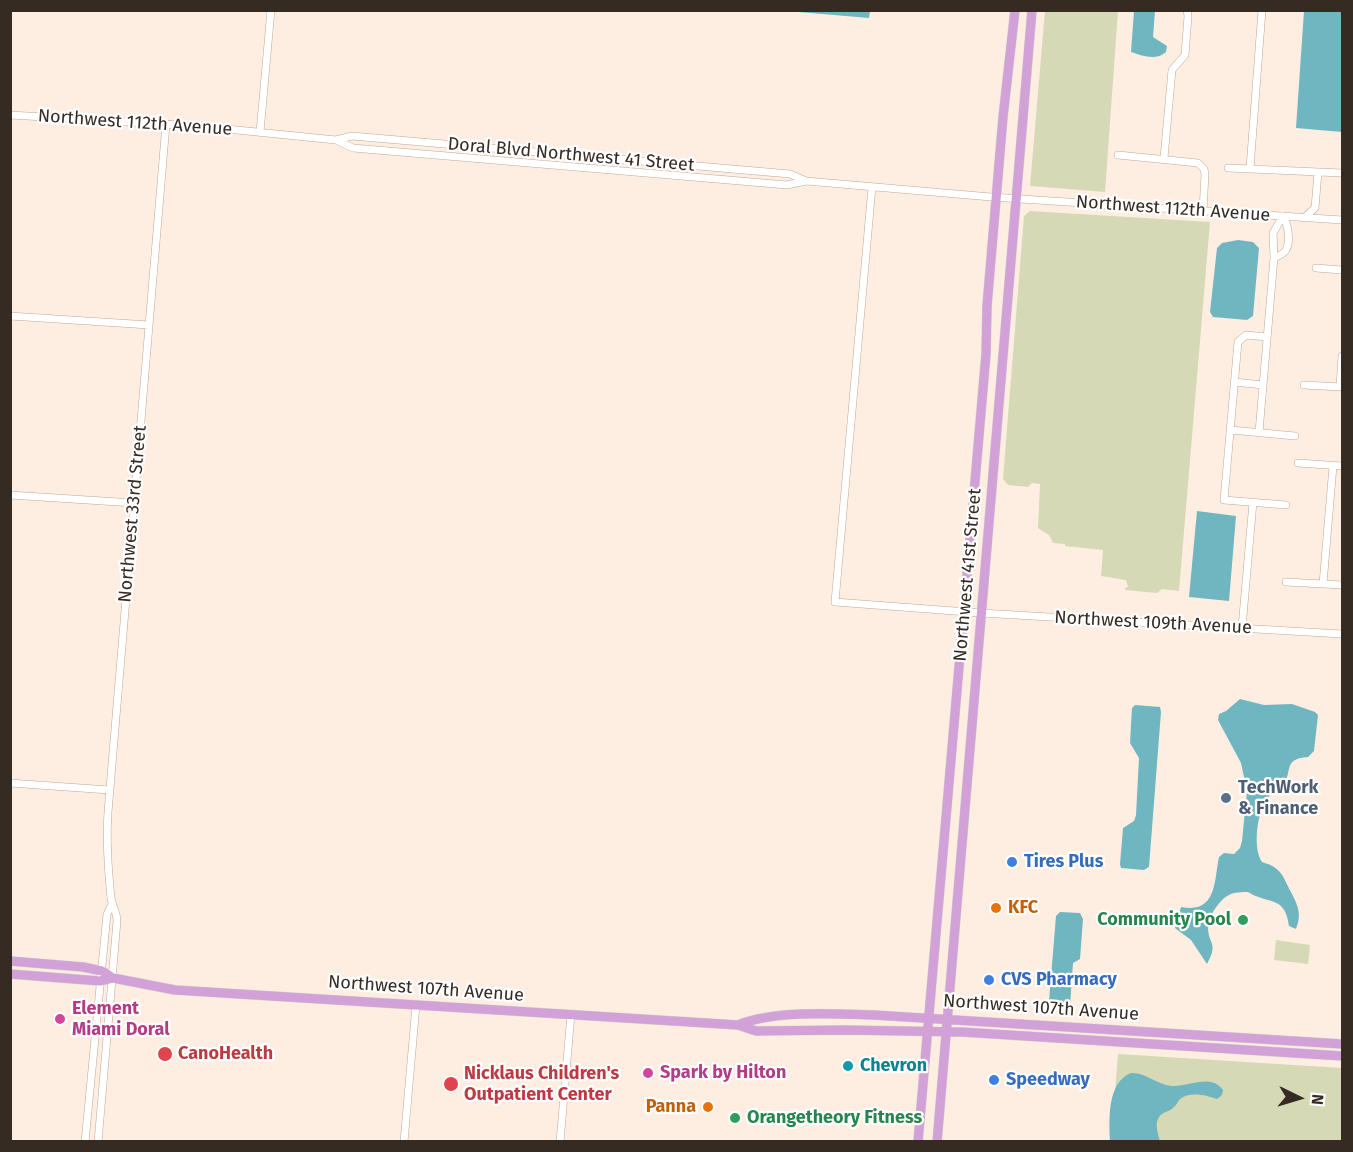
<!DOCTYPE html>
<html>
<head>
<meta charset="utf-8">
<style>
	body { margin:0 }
	#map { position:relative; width:1353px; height:1152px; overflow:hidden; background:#feeee1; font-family:"Fira Sans",sans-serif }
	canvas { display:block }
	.frame { position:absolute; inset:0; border:12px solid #352b23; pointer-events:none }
	.north { position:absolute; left:1269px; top:1068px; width:60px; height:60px; -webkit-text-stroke:4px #fff; paint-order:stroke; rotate:95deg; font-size:16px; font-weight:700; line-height:24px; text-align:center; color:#352b23 }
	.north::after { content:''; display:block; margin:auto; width:21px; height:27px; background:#352b23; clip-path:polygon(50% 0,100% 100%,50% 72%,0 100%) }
</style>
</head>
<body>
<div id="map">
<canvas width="1353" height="1152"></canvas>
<div class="frame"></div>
<div class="north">N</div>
</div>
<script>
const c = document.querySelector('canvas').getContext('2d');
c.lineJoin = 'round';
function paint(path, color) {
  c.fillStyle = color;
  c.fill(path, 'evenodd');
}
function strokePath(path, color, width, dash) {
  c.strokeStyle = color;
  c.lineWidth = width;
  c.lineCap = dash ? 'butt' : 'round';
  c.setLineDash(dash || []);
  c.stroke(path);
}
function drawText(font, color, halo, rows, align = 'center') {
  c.font = font + ' "Fira Sans",sans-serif';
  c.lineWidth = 4.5;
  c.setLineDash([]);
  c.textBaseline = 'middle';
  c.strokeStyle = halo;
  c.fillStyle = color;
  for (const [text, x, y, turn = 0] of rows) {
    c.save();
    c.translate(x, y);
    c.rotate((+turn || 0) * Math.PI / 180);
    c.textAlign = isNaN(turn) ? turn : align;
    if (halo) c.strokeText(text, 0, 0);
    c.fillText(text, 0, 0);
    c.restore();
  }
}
paint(new Path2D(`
	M1045 11H1118L1105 192 1030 186Z
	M1030 211 1210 222 1179 591 1162 589 1157 593 1125 590V588L1128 587 1126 580 1101 576 1103 550 1065 546V544L1053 543 1049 535 1038 528 1040 484 1032 483 1028 487 1008 485 1003 479 1024 216Z
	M1276 940 1310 945 1308 964 1274 960Z
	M1118 1054 1342 1068V1141L1111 1142Z`), '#d5d9b5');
paint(new Path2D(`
	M787 11 870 10V11L869 18Z
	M1134 11H1155L1153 37 1167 46 1166 52C1156 61 1143 56 1131 52Z
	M1304 11H1342V132L1296 128Z
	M1238 240 1253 242 1259 248 1253 316 1247 320 1213 317 1210 312 1217 248 1222 243Z
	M1197 511 1236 516 1229 601 1189 597Z
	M1240 699 1264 705 1292 704 1315 712 1318 715 1314 751 1308 757C1281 759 1294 773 1282 786 1279 790 1274 791 1271 794 1257 807 1252 847 1262 862 1282 868 1282 875 1291 892 1298 906 1302 914 1296 929L1289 926C1285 895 1269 905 1248 892 1242 892 1234 892 1229 895 1220 899 1208 917 1208 927 1208 944 1219 943 1207 964L1191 940 1175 928 1181 907C1217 914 1214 881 1219 857L1224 853 1234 854 1240 848 1242 841 1247 791 1241 763 1218 720 1219 714 1226 711Z
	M1135 705 1160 707 1161 712 1149 867 1144 870 1121 868 1120 864 1123 828 1134 821 1136 815 1139 758 1130 743 1132 708Z
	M1060 912 1080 913 1083 919 1080 959 1073 963 1070 1006 1050 1003 1049 1001 1056 916Z
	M1131 1073C1146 1072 1157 1085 1172 1086 1188 1087 1211 1073 1223 1090L1222 1095 1217 1099C1207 1095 1189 1091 1180 1099 1177 1102 1177 1105 1174 1107 1171 1111 1166 1111 1162 1114 1153 1121 1158 1133 1160 1141H1110C1109 1120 1107 1082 1131 1073Z`), '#6fb6c0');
const minor = new Path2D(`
	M10 115 197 126 336 140 353 148 787 185 806 181 991 197 1342 220
	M260 132 271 10
	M336 140 352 136 790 174 806 181
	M1118 155 1198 163 1204 169 1205 174 1203 211
	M1164 158 1172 70 1185 55 1188 16 1187 10
	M1228 168 1342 173
	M1250 168 1262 10
	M872 187 835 602 981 613 1342 634
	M1305 217 1315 208 1318 172
	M1316 268 1342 270
	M10 316 149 325
	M1267 337 1246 335 1238 342 1224 500 1286 505
	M1234 382 1263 385
	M1304 385 1342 387
	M1340 387 1342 356
	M1231 430 1295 436
	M1259 432 1274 258 1273 233 1283 216C1288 225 1291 240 1286 250 1284 254 1278 256 1274 258
	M1298 463 1342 466
	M10 495 134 503
	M1286 582 1342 585
	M1323 584 1333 466
	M1242 628 1253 502
	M10 783 109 790
	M85 1142 107 914 112 904
	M98 1142 117 921C117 912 112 906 111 898 108 869 106 841 108 812L166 124
	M404 1142 416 1005
	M560 1142 571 1014`);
const major = new Path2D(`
	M10 961 83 967 102 971 113 978 175 990 738 1025 756 1031 845 1030 962 1032 1342 1056
	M10 974 100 981 113 978
	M738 1025C774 1010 835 1014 874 1015L1342 1044
	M918 1142 986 354 987 306 1003 117 1015 10
	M937 1142 1032 10`);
strokePath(minor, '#c1a793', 8);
strokePath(major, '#d7d5d3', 10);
strokePath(minor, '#fff', 7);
strokePath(major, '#d1a1d7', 9);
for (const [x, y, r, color] of [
	[1226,798,6,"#5c6f8a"],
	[1012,862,6,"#3f7fe0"],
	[996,908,6,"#e8710a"],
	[1243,920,6,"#2e9e5b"],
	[989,980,6,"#3f7fe0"],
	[60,1019,6,"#d1479c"],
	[165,1054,8,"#e0444e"],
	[848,1066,6,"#0f9aa8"],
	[648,1073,6,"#d1479c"],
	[994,1080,6,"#3f7fe0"],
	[451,1084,8,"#e0444e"],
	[708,1107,6,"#e8710a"],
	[735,1118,6,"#2e9e5b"]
]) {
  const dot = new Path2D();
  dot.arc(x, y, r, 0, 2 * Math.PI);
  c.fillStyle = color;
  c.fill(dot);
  strokePath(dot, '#fff', 2);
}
drawText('18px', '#352b23', '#fff', [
	["Northwest 112th Avenue",135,123,4],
	["Doral Blvd Northwest 41 Street",571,155,5],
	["Northwest 112th Avenue",1173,209,4],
	["Northwest 33rd Street",133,514,-85],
	["Northwest 41st Street",968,575,-85],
	["Northwest 109th Avenue",1153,623,3],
	["Northwest 107th Avenue",426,989,4],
	["Northwest 107th Avenue",1041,1008,4]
]);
drawText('bold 18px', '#4e5e75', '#fff', [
	["TechWork",1238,788],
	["& Finance",1238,809]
], 'left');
drawText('bold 18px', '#366cbe', '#fff', [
	["Tires Plus",1024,862],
	["CVS Pharmacy",1001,980],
	["Speedway",1006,1080]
], 'left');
drawText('bold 18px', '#c56008', '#fff', [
	["KFC",1008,908],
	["Panna",696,1107,"right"]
], 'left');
drawText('bold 18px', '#27864d', '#fff', [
	["Community Pool",1231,920],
	["Orangetheory Fitness",747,1118,"left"]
], 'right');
drawText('bold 18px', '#b23c85', '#fff', [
	["Element",72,1009],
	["Miami Doral",72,1030],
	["Spark by Hilton",660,1073]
], 'left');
drawText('bold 18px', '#be3a42', '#fff', [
	["CanoHealth",178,1054],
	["Nicklaus Children's",464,1074],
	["Outpatient Center",464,1095]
], 'left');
drawText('bold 18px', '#0d838f', '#fff', [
	["Chevron",860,1066]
], 'left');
</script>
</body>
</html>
